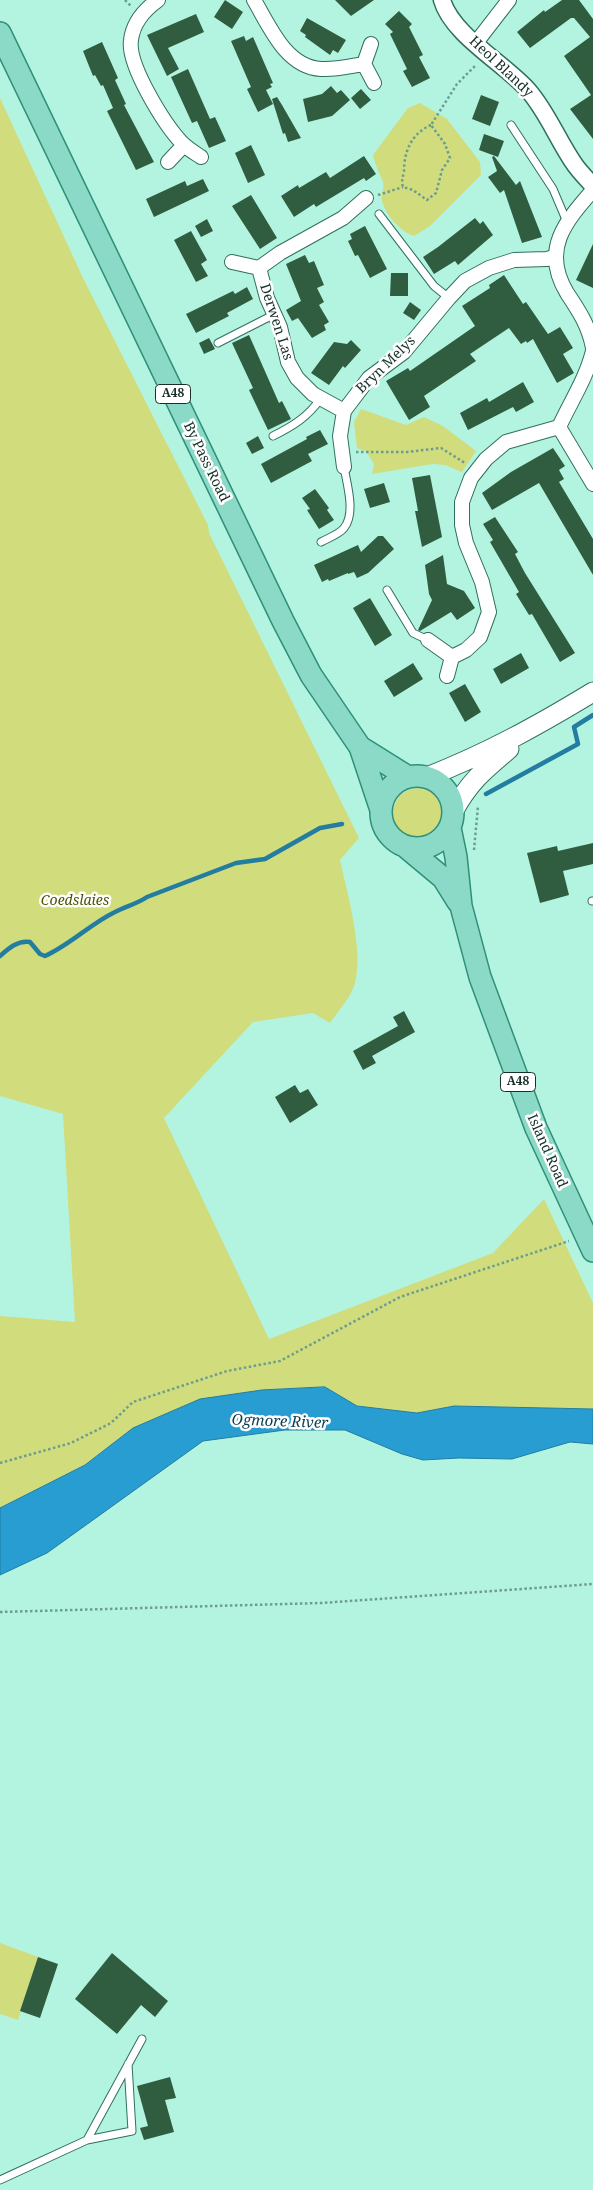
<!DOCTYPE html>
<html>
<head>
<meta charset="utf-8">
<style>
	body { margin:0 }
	canvas { display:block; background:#b3f4e0 }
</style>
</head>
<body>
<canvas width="593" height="2190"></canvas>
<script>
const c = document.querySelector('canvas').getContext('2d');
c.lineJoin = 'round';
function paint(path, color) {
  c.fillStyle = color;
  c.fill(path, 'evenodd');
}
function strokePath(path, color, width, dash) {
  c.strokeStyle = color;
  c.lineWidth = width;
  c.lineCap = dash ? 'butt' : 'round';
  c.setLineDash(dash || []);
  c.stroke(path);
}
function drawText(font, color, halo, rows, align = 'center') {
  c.font = font + ' "Noto Serif",serif';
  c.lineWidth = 5;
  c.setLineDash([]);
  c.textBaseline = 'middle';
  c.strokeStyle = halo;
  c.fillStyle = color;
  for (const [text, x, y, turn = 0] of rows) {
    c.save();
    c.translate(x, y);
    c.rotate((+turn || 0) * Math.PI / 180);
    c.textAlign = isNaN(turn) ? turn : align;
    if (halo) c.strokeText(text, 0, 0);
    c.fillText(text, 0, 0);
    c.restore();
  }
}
paint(new Path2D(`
	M0 98 83 278 208 525 209 533 359 838 340 860C347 892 367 961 352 991 347 1002 337 1012 330 1023L313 1013 253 1022 164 1118 269 1339 493 1253 544 1199 593 1303V1409L454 1406 417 1413 357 1406 325 1387 166 1414 133 1428 85 1465 0 1508V1316L75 1322 63 1114 0 1096Z
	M420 103 447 119 480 162 481 175 430 226 414 236C400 231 386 216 382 201 380 195 385 188 383 182 379 172 375 165 373 155L408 108Z
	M361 409 406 425 424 417 443 426 476 451 462 472 445 465 433 464 372 474 374 464 366 451 357 448 354 422Z
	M393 813a25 25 0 1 1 50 0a25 25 0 1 1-50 0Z
	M0 1943 38 1957 18 2020 0 2014Z`), '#d1dc7d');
const water = new Path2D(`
	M325 1387 357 1406 417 1413 454 1406 593 1409V1444L570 1442 512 1459 459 1458 423 1460 402 1454 345 1430H285L203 1441 47 1553 0 1575V1508L85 1465 133 1428 200 1399 262 1390Z`);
paint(water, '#289dd2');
strokePath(water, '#237da0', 1);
strokePath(new Path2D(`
	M486 794 578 744 574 727 593 715
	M0 956C9 948 18 940 30 942L40 954 45 956C70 945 90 924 115 912 126 906 137 904 147 897L236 863 265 859 320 828 342 824`), '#237da0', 4.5);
paint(new Path2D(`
	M225 0 243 12 232 29 214 17Z
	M335 0H374L351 16Z
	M562 0H579L593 19V139L570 109 591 95 564 56 590 37 574 18H571L530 48 517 32 544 10 545 12Z
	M399 11 412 24 409 27 423 55 419 57 430 78 412 87 403 71 407 69 390 34 393 32 385 24Z
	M196 14 204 32 168 48 179 69 167 76 147 35Z
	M307 18 346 40 338 53 333 50 330 55 305 37 306 35 300 31Z
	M244 36 246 41 253 37 273 83 270 84 272 87 266 90 273 104 258 112 247 89 251 87 231 41Z
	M102 42 118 78 115 80 126 104 124 105 154 162 136 170 107 111 113 108 103 85 101 86 95 75 93 76 83 51Z
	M188 69 210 119 215 117 226 141 209 148 197 121 192 123 171 77Z
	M331 86 337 93 341 90 350 100 332 116 308 122 303 99 322 94Z
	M361 89 371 100 360 109 351 98Z
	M481 95 499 102 490 126 472 119Z
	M277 97 282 105 301 138 288 142 285 133 283 134 272 99Z
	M484 134 504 141 498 157 479 150Z
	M251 145 265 175 248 183 235 153Z
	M364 156 376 174 366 181 364 178 316 207 314 204 294 217 281 196 298 185 299 188 326 172 330 178Z
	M494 156 516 185 520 181 542 237 522 243 504 190 500 193 488 177 497 171 492 157Z
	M203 179 209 191 154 217 146 199 185 181 187 186Z
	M251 195 277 238 260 249 232 206Z
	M475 218 480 224 483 221 493 235 458 265 455 261 434 274 423 257 438 247Z
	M207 219 213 231 201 237 195 226Z
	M365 226 387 269 370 278 358 255 355 256 348 241 352 239 350 234Z
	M191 231 207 260 201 264 208 276 196 282 174 240Z
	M593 244V288L576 280Z
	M305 255 309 263 314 261 324 285 317 288 324 302 319 305 329 322 324 325 326 330 312 338 298 318 292 321 286 310 301 301 286 264Z
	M391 273H408V296H390Z
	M504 275 523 304 526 302 548 334 560 327 573 348 563 354 574 373 557 383 533 339 527 343 526 341 521 344 509 328 470 354 476 361 424 396 430 407 409 420 386 381 408 368 410 371 475 326 462 306 490 288 489 285Z
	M247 287 253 299 227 313 229 316 196 333 186 314 233 291 235 294Z
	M410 302 421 310 414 320 403 313Z
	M249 335 279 403 282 401 291 419 268 430 249 390 253 388 232 343Z
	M209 338 215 349 204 354 199 343Z
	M351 340 361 350 345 368 343 366 329 385 311 373 334 342 347 344Z
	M523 382 534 402 516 412 513 407 468 430 460 413 487 398 489 402Z
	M320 430 328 444 308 454 312 461 271 483 261 464 307 439 306 437Z
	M258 436 264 448 252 454 246 443Z
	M553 448 565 466 559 470 564 479 559 482 593 539V575L539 483 492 510 482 493 511 472Z
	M430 475 442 537 422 547 415 511H418L412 478Z
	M384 483 390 502 370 508 364 489Z
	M315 489 329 508 327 510 334 520 319 529 307 510 310 509 302 498Z
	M495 517 518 552 515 554 525 573 575 653 560 662 532 614 529 615 516 594 519 592 490 542 493 540 483 524Z
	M378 536H383L394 549 368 573 357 578 354 572 348 574V573L329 581 328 579 322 582 314 565 358 545 361 552Z
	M443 555 447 584 464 591 475 608 457 620 451 612 420 631 418 630 432 600 429 594 425 565Z
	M370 598 392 635 375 646 353 608Z
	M521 653 529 668 501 684 493 669Z
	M413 663 423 679 394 697 384 681Z
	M465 684 481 712 465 722 449 693Z
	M593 843V864L563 871 569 895 540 903 527 853 557 846 558 851Z
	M404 1011 415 1032 372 1056 376 1063 363 1070 353 1051 398 1026 393 1017Z
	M295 1085 300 1093 308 1089 318 1105 290 1123 275 1097Z
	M112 1953 168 2001 155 2017 141 2005 117 2034 75 1999Z
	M38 1957 58 1964 40 2018 20 2011Z
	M170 2077 176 2098 165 2100 174 2132 144 2140 140 2128 148 2126 137 2086Z`), '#305d40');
const service = new Path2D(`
	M511 125 553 189 567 222
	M379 214 434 286 449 298
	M218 343 275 314
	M273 436C293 426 308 417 321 398
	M321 542C328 538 340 534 344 528 356 513 347 485 344 467
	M387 590 413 633 428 640
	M592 901H593
	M87 2140 142 2039
	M0 2180 87 2140 132 2131 128 2064`);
const minor = new Path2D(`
	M158 0C144 10 133 23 131 40 127 65 165 125 182 143 188 149 195 153 201 157
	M254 0C270 27 286 67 321 69 335 70 351 66 364 64L371 44
	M475 44 509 0
	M364 64 374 83
	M168 162 184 145
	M593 190C565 222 541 250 567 293 579 311 589 326 593 348
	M232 262 259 268
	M344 411 313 394 297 378 288 362 280 327 267 298 259 268 280 253 343 218 366 198
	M559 427 593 484
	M344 467 340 436 344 411 369 378 404 352 449 298 465 281 489 268 514 260 547 259 554 257
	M428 640 452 657 466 650 480 637 489 612 482 582 466 543 462 525V502L471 478 486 459 506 442 559 427C571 401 586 379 593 351
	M447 676 452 657`);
const tertiary = new Path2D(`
	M442 0C452 35 504 63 528 90 548 113 558 141 575 165 580 172 587 179 593 186`);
const secondary = new Path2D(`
	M427 777C488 753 537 726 593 692
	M453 812C469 782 484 770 509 749`);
const primary = new Path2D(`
	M0 33 283 621 311 675 360 747 380 807
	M360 747 408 777
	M381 812a36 36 0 1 1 72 0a36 36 0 1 1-72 0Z
	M450 828 456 857 461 906 480 977 536 1128 593 1251
	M407 848 443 878 458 902`);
strokePath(service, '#306f5f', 9);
strokePath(minor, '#306f5f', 16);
strokePath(tertiary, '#306f5f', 19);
strokePath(secondary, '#306f5f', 21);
strokePath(primary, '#308f79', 24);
strokePath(new Path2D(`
	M125 0 131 6
	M431 125C412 133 404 151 404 171 403 177 401 181 403 187L413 190 427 200 436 193 442 170 450 158 445 144 431 125 457 84 476 65
	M378 195 403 187
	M356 452H407L441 448 465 463
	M474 850 478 806
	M0 1463 71 1443 111 1423 133 1402 227 1371 280 1361 400 1297 569 1241
	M0 1612 321 1603 593 1584`), '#6d9d8e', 2.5, [2.5, 2.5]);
strokePath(service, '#fff', 7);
strokePath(minor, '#fff', 14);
strokePath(tertiary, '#fff', 16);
strokePath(secondary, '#fff', 19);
strokePath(primary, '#8bdac8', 21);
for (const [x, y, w] of [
	[173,394,35],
	[518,1082,35]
]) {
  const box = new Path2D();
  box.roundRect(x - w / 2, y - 9.5, w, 19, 4);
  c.fillStyle = '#fff';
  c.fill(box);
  strokePath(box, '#17312a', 1);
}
drawText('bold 12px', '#17312a', null, [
	["A48",173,394],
	["A48",518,1082]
]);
drawText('14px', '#17312a', '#fff', [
	["Heol Blandy",501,67,43],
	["Derwen Las",276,322,72],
	["Bryn Melys",386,365,-44],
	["By Pass Road",206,462,64],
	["Island Road",547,1151,66]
]);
drawText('italic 14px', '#4e5404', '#fff', [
	["Coedslaies",75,901]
]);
drawText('italic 15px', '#0c3c52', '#fff', [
	["Ogmore River",280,1422,2]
]);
</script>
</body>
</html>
